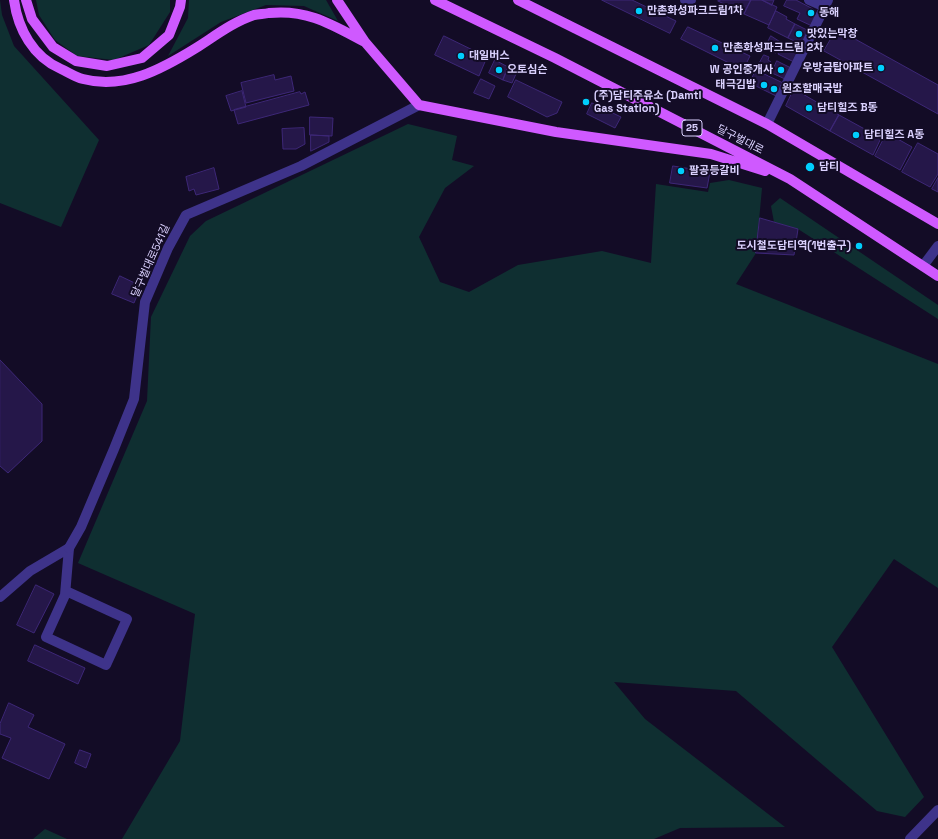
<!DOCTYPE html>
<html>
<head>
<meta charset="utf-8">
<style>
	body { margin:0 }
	canvas { display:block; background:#130c26 }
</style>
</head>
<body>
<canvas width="938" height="839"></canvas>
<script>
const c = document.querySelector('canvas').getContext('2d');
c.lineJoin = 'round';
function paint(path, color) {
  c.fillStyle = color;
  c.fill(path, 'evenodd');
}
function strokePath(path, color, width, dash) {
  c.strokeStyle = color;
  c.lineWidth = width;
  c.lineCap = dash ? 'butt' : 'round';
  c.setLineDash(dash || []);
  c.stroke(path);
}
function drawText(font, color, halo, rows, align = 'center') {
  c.font = font + ' "Space Grotesk","Noto Sans KR",sans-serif';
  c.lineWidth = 4;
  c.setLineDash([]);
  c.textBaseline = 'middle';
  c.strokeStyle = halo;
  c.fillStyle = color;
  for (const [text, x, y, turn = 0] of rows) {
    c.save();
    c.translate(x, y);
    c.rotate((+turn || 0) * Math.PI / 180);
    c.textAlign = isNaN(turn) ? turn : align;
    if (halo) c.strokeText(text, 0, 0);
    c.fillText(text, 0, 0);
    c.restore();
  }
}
paint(new Path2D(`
	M0 0 2 15 14 46 99 140 61 227 0 203Z
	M36 0H170V12L149 45 114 60 77 56 55 40 39 15Z
	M189 0H326L338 21 304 6 266 5 221 22 168 56 188 18Z
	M408 124 457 136 452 160 474 166 445 188 419 237 440 282 469 292 518 265 602 251 651 263 656 184 708 192 710 183 729 180 762 188 756 253 736 284 938 364V588L894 559 832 647 924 797 905 817 877 811 736 691 614 682 645 719 785 827 680 828 654 839H122L180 741 195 614 78 563 147 401 151 317 190 236 206 221Z
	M780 198 938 305V319L798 229 774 222 771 206Z
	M45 829 67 839H33Z`), '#0f2f31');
const building = new Path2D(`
	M602 0H632L676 21 670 33Z
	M722 0H751L744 14 718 1Z
	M751 0H762L777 7 769 25 744 14Z
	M762 0H774L772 5Z
	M787 0H796L813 9 816 18 812 26 797 19 800 13 784 6Z
	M776 11 787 17 786 19 795 24 788 38 768 28Z
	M795 24 809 31 802 45 788 38Z
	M688 27 750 56 743 70 681 39Z
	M837 29 938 85V114L824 51Z
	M444 36 487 57 479 76 435 55Z
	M771 36 782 43 776 53 765 48Z
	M787 44 800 50 794 62 778 54 782 46 785 48Z
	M764 55 769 57 768 60 771 62 769 72 758 66Z
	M495 60 508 67 503 80 489 73Z
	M777 61 791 68 785 79 772 73Z
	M510 63 519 67 512 83 503 80Z
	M756 70 783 83 776 96 750 83Z
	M274 75 275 80 291 76 294 91 246 103 241 83Z
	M481 79 495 86 489 99 474 93Z
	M516 80 562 102 557 113 547 117 508 97Z
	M794 89 839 115 830 131 786 106Z
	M242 91 246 107 231 111 226 96Z
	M300 92 301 94 305 92 309 105 238 124 234 110Z
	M592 103 621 117 615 128 587 114Z
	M839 115 881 138 873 155 830 131Z
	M310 117 333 118 332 136 310 135Z
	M304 128 305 144 296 149H283L282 129Z
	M887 133 912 147 900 170 875 156Z
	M311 135 329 136V142L311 151Z
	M918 143 938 154V174L930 187 902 172Z
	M673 166 710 172 707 188 670 183Z
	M214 168 219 189 196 195 194 189 189 191 186 177Z
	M938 178V192L932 189Z
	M760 218 798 229 794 255 756 253Z
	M120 276 141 286 134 303 112 294Z
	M0 360 42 404V441L8 473 0 466Z
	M36 585 54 594 34 633 17 625Z
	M35 645 85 668 78 684 28 661Z
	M9 703 34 715 28 727 65 744 49 779 2 758 11 738 0 734V724Z
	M80 750 91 754 86 768 75 763Z`);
paint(building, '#251749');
strokePath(building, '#3d2777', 1);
strokePath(new Path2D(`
	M685 0H691
	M809 0 825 7
	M767 124 828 0
	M66 591 127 619 106 665 46 637 65 595 69 548
	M0 597 30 571 69 548
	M910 839 938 810`), '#3e338a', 10);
strokePath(new Path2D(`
	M923 266 938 246
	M69 548 81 527 114 449 134 399 145 302 168 248 186 215 301 166 419 105`), '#3e338a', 10);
strokePath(new Path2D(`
	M14 0C18 29 33 57 61 69 68 72 75 77 83 79 124 90 162 69 196 48 215 36 233 22 254 15 259 14 265 14 269 13 307 9 331 24 363 41
	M26 0 32 19 53 47 76 61 107 66 142 58 169 35 180 7 181 0
	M337 0 365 42 419 105 556 132 711 154 765 171
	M435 0 555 58 790 179 938 276
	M518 0 767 124 938 224`), '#cf59ff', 10);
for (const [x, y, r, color] of [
	[639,11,4,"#00cefd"],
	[811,13,4,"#00cefd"],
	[799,34,4,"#00cefd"],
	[715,48,4,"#00cefd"],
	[461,56,4,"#00cefd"],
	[881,68,4,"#00cefd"],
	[499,70,4,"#00cefd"],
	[781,70,4,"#00cefd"],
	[764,85,4,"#00cefd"],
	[774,89,4,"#00cefd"],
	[586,102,4,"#00cefd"],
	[809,108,4,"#00cefd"],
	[856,135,4,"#00cefd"],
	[810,167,5,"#00cefd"],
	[681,171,4,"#00cefd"],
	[859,246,4,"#00cefd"]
]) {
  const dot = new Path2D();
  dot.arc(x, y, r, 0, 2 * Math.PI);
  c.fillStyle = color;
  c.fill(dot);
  strokePath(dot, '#130c26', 1.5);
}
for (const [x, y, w] of [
	[692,128,20]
]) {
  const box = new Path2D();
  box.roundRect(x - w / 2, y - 8, w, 16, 3);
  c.fillStyle = '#130c26';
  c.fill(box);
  strokePath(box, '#dbd2ff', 1);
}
drawText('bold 10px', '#dbd2ff', null, [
	["25",692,128]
]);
drawText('bold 11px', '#dbd2ff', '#130c26', [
	["만촌화성파크드림1차",647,11],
	["동해",819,13],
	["맛있는막창",807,34],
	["만촌화성파크드림 2차",723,48],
	["대일버스",469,56],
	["우방금탑아파트",873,68,"right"],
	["오토심슨",507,70],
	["W 공인중개사",773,70,"right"],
	["태극김밥",756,85,"right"],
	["원조할매국밥",782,89],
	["(주)담티주유소 (Damti",594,96],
	["Gas Station)",594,109],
	["담티힐즈 B동",817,108],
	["담티힐즈 A동",864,135],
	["담티",819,167],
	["팔공등갈비",689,171],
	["도시철도담티역(1번출구)",851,246,"right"]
], 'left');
drawText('11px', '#dbd2ff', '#130c26', [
	["달구벌대로",740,140,27],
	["달구벌대로541길",151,261,-66]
]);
</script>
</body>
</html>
